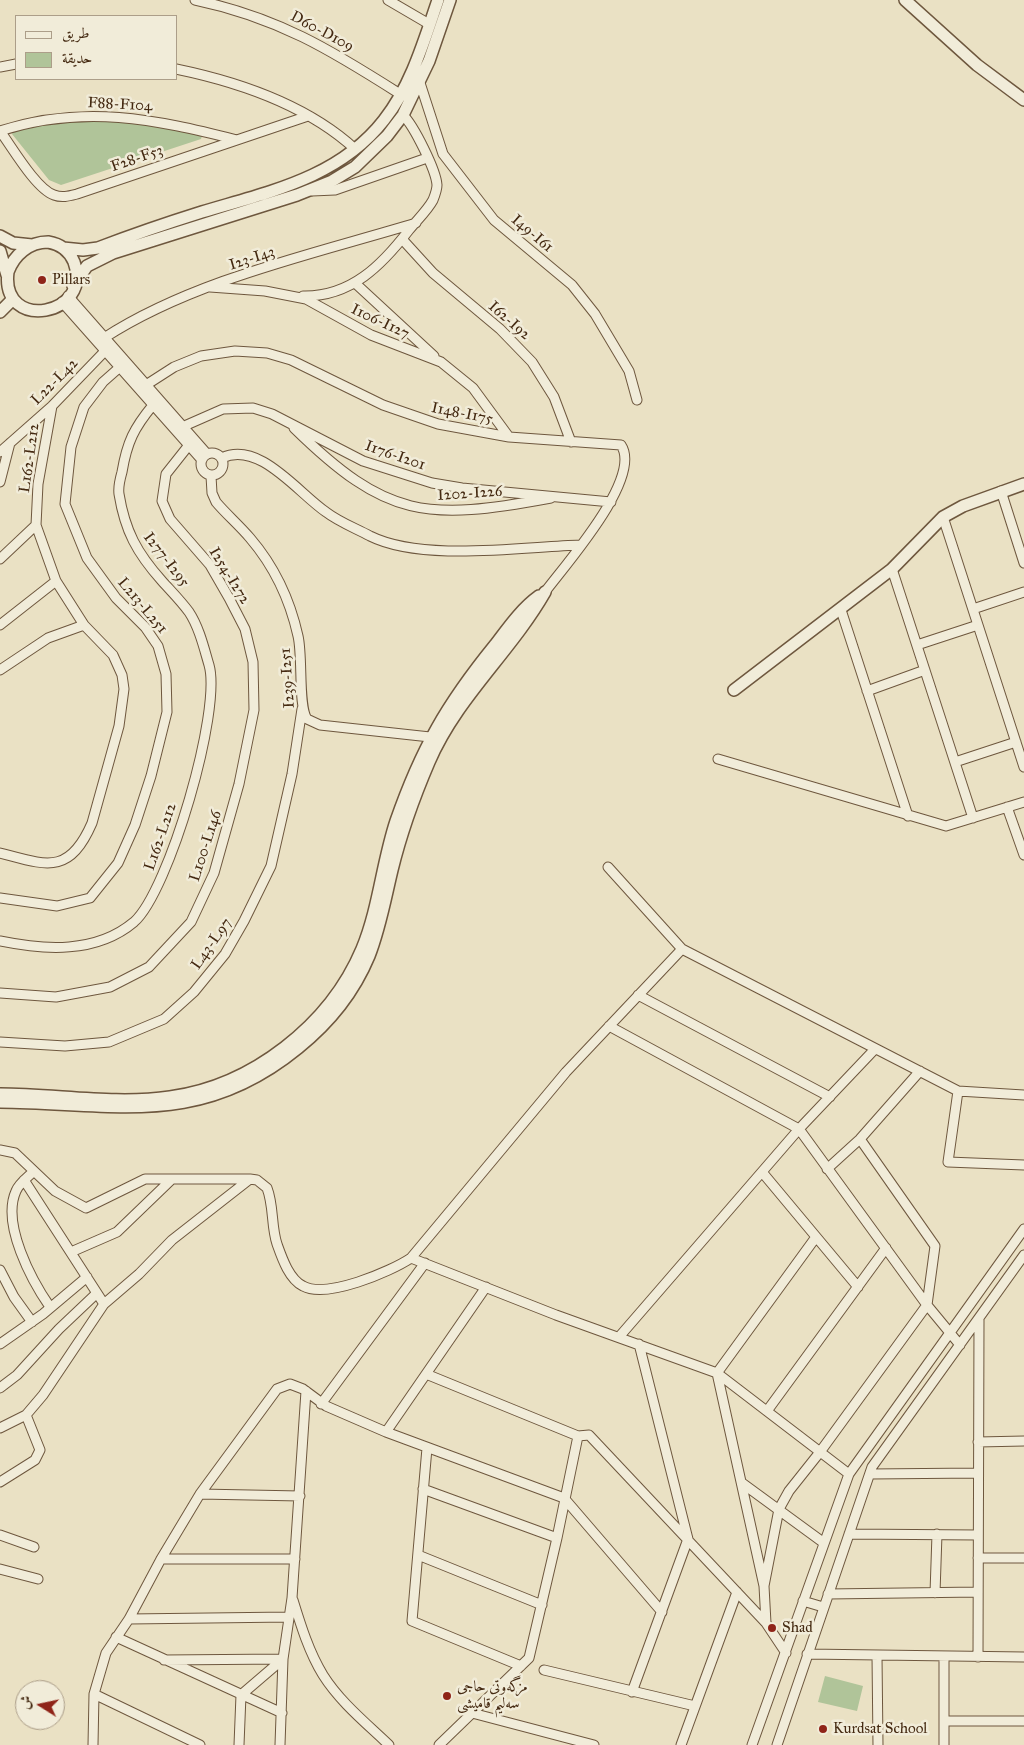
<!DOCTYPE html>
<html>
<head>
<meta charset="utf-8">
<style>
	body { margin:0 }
	#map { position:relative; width:1024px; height:1745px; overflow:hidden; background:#eae1c4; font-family:"IM FELL Great Primer",Amiri,serif }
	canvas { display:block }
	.legend { position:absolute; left:15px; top:15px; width:162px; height:65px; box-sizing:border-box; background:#f1ecd9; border:1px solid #ac9e89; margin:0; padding:6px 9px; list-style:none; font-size:15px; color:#442911 }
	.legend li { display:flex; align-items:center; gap:10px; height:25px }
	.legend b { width:25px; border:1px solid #ac9e89 }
	.north { position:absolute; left:15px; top:1680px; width:50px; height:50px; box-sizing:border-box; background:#f1ecd9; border:1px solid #ac9e89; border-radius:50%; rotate:280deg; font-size:14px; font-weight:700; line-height:20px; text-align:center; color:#442911 }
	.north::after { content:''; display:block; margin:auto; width:18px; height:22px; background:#8f2418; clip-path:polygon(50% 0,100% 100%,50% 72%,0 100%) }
</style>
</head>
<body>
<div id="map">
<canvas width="1024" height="1745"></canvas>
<ul class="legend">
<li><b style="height:6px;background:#f1ecd9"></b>طريق</li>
<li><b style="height:14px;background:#b0c499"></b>حديقة</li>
</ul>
<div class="north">ش</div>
</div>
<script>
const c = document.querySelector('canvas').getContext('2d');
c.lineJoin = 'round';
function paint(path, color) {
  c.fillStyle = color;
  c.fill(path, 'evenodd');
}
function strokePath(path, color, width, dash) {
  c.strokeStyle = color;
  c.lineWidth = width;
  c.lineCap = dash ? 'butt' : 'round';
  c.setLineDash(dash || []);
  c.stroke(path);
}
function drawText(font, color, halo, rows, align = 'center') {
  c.font = font + ' "IM FELL Great Primer",Amiri,serif';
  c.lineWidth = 5;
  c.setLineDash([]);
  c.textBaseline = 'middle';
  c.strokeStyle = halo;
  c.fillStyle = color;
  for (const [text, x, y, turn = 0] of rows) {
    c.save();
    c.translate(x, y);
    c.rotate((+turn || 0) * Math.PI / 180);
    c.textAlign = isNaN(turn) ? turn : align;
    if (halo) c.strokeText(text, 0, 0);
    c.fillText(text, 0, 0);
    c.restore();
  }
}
paint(new Path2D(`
	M95 120H128L202 136 201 139 61 185 49 180 12 134 14 131 24 127Z
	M825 1676 863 1686 857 1711 818 1702Z`), '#b0c499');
const minor = new Path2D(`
	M195 0C277 17 331 50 400 94
	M388 0 429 24
	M0 67 16 64
	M176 69C239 82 307 105 355 149
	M420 83 443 154 494 220 572 285 595 314 629 371 637 400
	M237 140C154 119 84 104 0 131 12 147 36 189 54 195 62 198 69 196 77 194L308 116
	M312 191 335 190 427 158
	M402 239 433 273 500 329 532 362 554 397 571 442
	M355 283 434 356
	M210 287 265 291 306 299 371 335 441 362 473 388 509 437
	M68 296 207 454
	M303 296C351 297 382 265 409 230 417 220 427 211 433 200 435 195 437 190 437 185 436 170 414 126 403 115
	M62 302 202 460
	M104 338C193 280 314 254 416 223
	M146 385 174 367 201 356 235 351 267 353 291 360 383 405 438 424 509 437 621 445C643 478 565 565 545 592
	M182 427 223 409 253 408 272 414 363 461 432 483 462 488 611 502
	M294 428C387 519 426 521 551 498
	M0 452 52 406 105 351
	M201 464a11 11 0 1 1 22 0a11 11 0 1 1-22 0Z
	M222 458C259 440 298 493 326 512 339 522 355 528 370 536 422 562 521 547 580 545
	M211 476 212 493 216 502C226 514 239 525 250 538 274 566 290 600 298 636 303 657 298 706 307 719L320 725 430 737
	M0 482 10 443
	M1001 491 1024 563
	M943 517 1024 767
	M0 559 36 525 38 484 52 406
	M892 569 973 818
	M973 609 1024 592
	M841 610 908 816
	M0 625 56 581
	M917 645 978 625
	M0 670 48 638 84 625
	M867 691 925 670
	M718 759 946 826 1024 802
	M955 762 1016 742
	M1007 807 1024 855
	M0 853C46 865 69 876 92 823L119 726 124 689 122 675 113 655 84 625 56 581 36 525
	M608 867 682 949 958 1091 1024 1095
	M0 898 57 906 90 898 118 863 135 825 151 776 167 712 166 674 158 646 145 627 116 598 87 558 65 504 71 447 84 407 103 382 120 367
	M0 941C44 950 96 954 134 922 169 891 222 710 209 665 204 648 199 627 189 612 181 601 171 591 162 581 137 553 125 531 119 494 118 487 120 479 122 472 127 442 134 428 153 405
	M0 993 56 997 110 987 149 967 191 922 214 873 239 784 254 710 253 662 245 629 229 598 210 565 170 519 162 501 166 474 189 445
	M638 995 830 1097
	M609 1026 799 1129 927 1305 960 1345
	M0 1042 65 1046 109 1042 164 1019 194 992 225 954 244 921 271 866 292 774 302 709
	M958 1091 948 1162 1024 1165
	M0 1150 15 1153 55 1191 86 1208 145 1179H250
	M827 1169 860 1139 920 1071
	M34 1171C28 1177 19 1183 16 1191 1 1224 32 1281 50 1307
	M762 1172 858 1287
	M24 1180 104 1304
	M71 1252 117 1232 172 1179
	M411 1258 556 1315 717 1373 849 1474
	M0 1270 14 1297 32 1322
	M619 1337 799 1129 874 1050
	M0 1344 43 1314 87 1277
	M426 1374 578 1436
	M0 1388 17 1375 59 1329 97 1293
	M321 1404 425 1263
	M767 1411 886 1248
	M0 1428 26 1415 43 1395 104 1304 139 1274 172 1240 250 1179 257 1180 267 1188C274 1206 271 1226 277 1244 282 1258 289 1279 303 1286 326 1299 390 1272 411 1258L566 1072 682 949
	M386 1432 486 1287
	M978 1442 1024 1441
	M427 1448 412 1621 521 1666
	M870 1474 978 1473
	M0 1482 35 1460 40 1450 26 1415
	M742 1483 824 1543
	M423 1489 557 1538
	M200 1494 300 1496
	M849 1534 978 1535
	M0 1535 34 1547
	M418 1555 542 1605
	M978 1558H1024
	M161 1559H295
	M0 1569 38 1579
	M764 1586 779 1509 789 1491 820 1452 927 1305 935 1246 860 1139
	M935 1593 937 1534
	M828 1594 978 1592
	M293 1600C301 1626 309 1652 323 1675 340 1702 366 1723 389 1745
	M803 1601 823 1607
	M129 1619 289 1617
	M766 1623 764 1586 717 1373 816 1237
	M116 1637 282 1713
	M807 1654 1024 1657
	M877 1656 878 1745
	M944 1656V1745
	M978 1657 979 1320
	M164 1660 283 1659 241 1695 239 1745
	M544 1670 695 1706
	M632 1692 688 1539 639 1344
	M94 1694 200 1745
	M472 1713 594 1745
	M945 1721H1024
	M93 1745 94 1694 106 1653 129 1619 161 1559 200 1494 277 1389 290 1384 303 1389 326 1406 386 1432 564 1498 662 1612
	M280 1745 283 1659 292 1598 306 1391
	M439 1745 529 1658 557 1538 578 1436 589 1435 766 1623 786 1653
	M681 1745 737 1592
	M752 1745 849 1474 1024 1229
	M777 1745 872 1467 1024 1255`);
const tertiary = new Path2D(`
	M905 0 977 65 1024 100
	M0 236 13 243 32 245
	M48 242C60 244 69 250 74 262 94 316 0 333 8 272 14 255 29 242 48 242Z
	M63 248 83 250 98 248C132 235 167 223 202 212 268 192 339 178 384 120 411 86 424 41 438 0
	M0 251 7 275
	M73 286 87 266 113 253 297 195 332 181 355 167 387 136 403 115 429 61 450 0
	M0 312 11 301
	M734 690 892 569 943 517 963 506 1024 484
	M0 1094C56 1094 114 1105 170 1097 252 1086 330 1025 362 949 379 908 382 863 396 821 421 749 447 704 495 645 508 628 521 609 539 596
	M0 1102C115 1103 199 1129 298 1048 328 1024 354 992 369 956 380 928 385 899 392 870 401 833 414 797 429 762 457 697 510 653 545 592`);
strokePath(minor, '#6e573e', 11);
strokePath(tertiary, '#6e573e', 14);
strokePath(minor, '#f1ecd9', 9);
strokePath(tertiary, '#f1ecd9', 11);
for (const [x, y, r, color] of [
	[42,280,5,"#8f2418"],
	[772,1628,5,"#8f2418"],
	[447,1696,5,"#8f2418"],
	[823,1729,5,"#8f2418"]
]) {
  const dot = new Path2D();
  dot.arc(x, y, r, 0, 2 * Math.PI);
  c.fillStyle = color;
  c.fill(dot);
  strokePath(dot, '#f1ecd9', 2);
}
drawText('15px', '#442911', '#f1ecd9', [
	["D60-D109",322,32,28],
	["F88-F104",120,105,3],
	["F28-F53",137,159,-19],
	["I49-I61",532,234,40],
	["I23-I43",252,259,-18],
	["I62-I92",509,321,41],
	["I106-I127",380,322,25],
	["L22-L42",55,382,-45],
	["I148-I175",462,414,11],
	["I176-I201",395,456,19],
	["L162-L212",30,458,-82],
	["I202-I226",470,494,-4],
	["I277-I295",166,560,52],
	["I254-I272",229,576,58],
	["L213-L251",142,606,50],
	["I239-I251",288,678,-94],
	["L162-L212",161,837,-71],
	["L100-L146",206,846,-72],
	["L43-L97",212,944,-55]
]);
drawText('15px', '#442911', '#f1ecd9', [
	["Pillars",52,280],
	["Shad",782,1628],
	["مزگەوتی حاجی",457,1687],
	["سەلیم قامیشی",457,1704],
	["Kurdsat School",833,1729]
], 'left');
</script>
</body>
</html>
